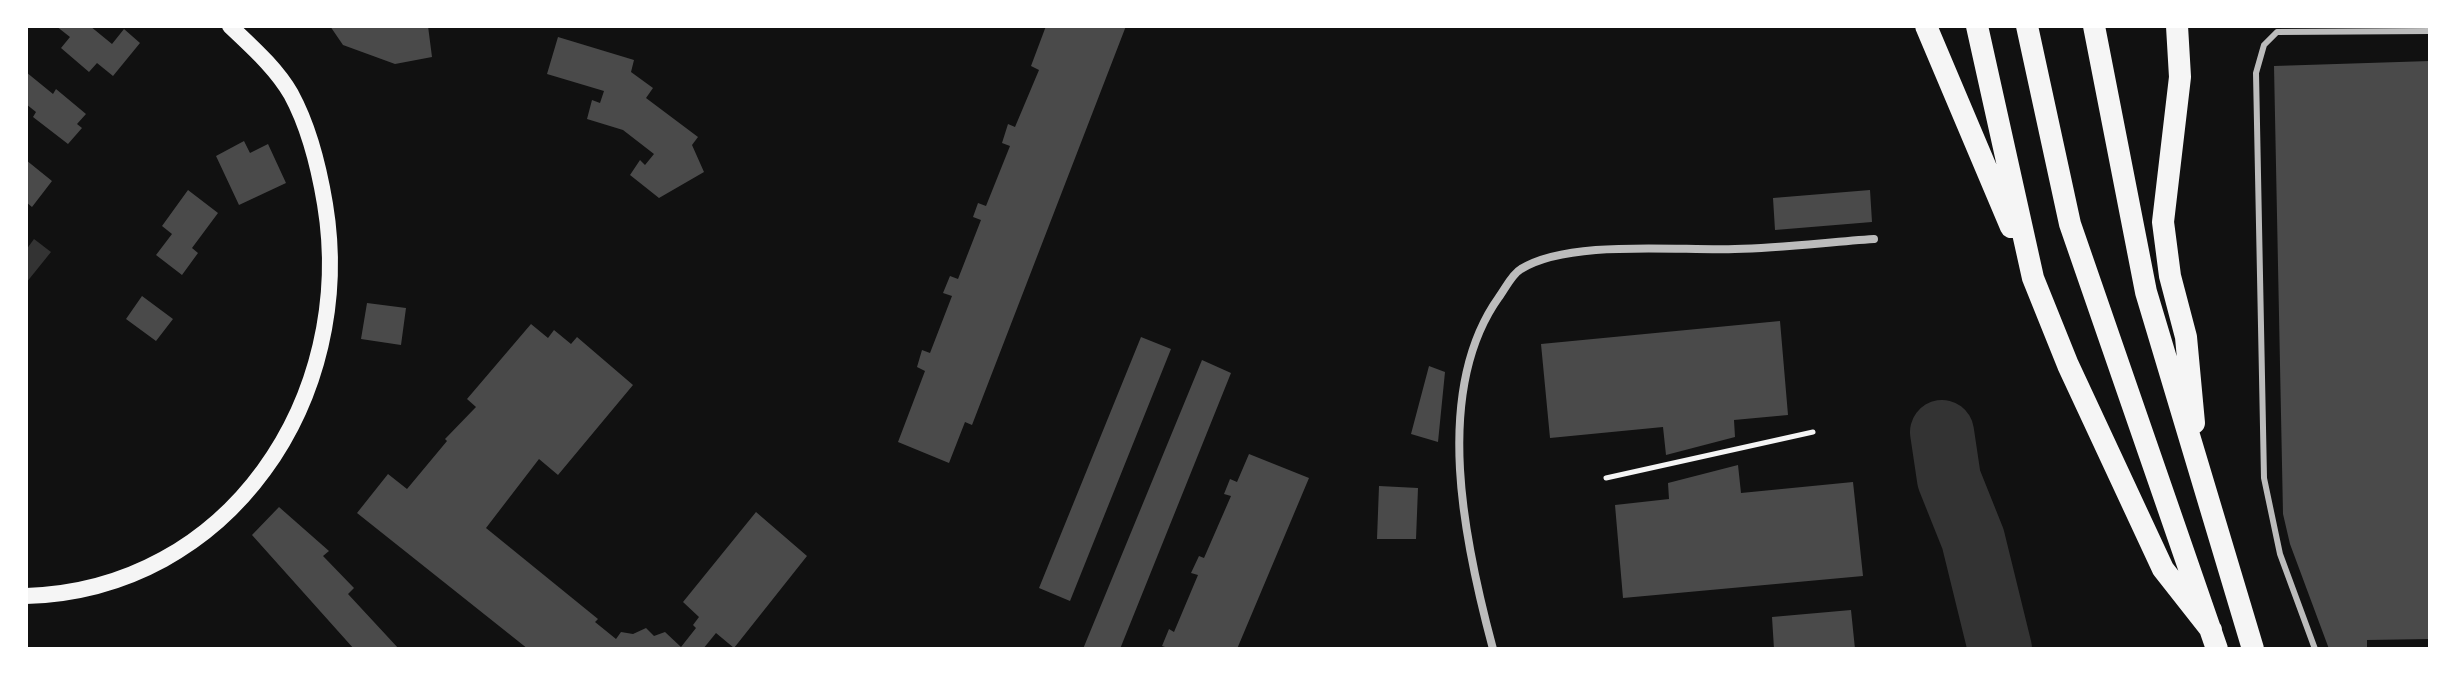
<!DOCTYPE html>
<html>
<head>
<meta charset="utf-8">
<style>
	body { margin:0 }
	#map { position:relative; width:2456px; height:675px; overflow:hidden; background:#111; font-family:Manrope,sans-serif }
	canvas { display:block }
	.frame { position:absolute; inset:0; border:28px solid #fff; pointer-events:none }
</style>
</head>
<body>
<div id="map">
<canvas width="2456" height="675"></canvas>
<div class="frame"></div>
</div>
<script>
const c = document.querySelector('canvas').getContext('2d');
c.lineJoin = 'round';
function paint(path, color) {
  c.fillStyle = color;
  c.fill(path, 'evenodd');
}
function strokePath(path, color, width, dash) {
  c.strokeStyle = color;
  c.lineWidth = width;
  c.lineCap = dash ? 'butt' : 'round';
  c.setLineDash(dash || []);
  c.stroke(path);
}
paint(new Path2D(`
	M34 239 51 252 26 283V250Z`), '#333');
strokePath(new Path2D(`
	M1942 432 1949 479 1973 539 2000 649`), '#333', 64);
paint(new Path2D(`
	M56 26H90L112 44 124 29 140 43 113 76 97 63 89 72 61 48 70 37Z
	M330 26H428L432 57 395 64 343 45Z
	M1046 26H1126L972 425 965 422 949 463 898 442 925 371 917 367 922 350 930 353 952 296 943 293 950 276 958 279 981 220 973 217 978 203 986 206 1010 146 1002 143 1008 124 1015 127 1039 70 1031 66Z
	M558 37 634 60 631 72 653 88 646 98 698 137 692 145 704 172 659 198 630 175 640 160 645 165 654 154 623 130 587 119 592 100 600 103 604 91 547 74Z
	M2430 61V639L2367 640V649H2329L2290 544 2283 514 2274 66Z
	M26 72 53 94 56 89 86 114 77 124 82 128 68 144 33 117 36 112 26 104Z
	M244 141 250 153 268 144 286 183 239 205 216 156Z
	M26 160 52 181 32 207 26 202Z
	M188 190 218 213 192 248 198 253 182 275 156 255 172 234 162 226Z
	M1870 190 1872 222 1775 230 1773 198Z
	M142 296 173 319 156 341 126 319Z
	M367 303 406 308 401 345 361 339Z
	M1780 321 1788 415 1734 420 1735 437 1666 455 1663 427 1550 438 1541 344Z
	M531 324 548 338 554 330 571 344 577 337 633 385 558 475 539 459 486 528 598 619 595 622 616 639 621 632 633 634 646 628 654 636 665 632 681 647 696 628 693 625 699 617 683 602 756 512 807 556 734 648 716 633 703 649H528L357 513 388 474 407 489 447 441 445 439 476 407 467 399Z
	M1141 337 1171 349 1070 601 1039 588Z
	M1202 360 1231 373 1120 649H1083Z
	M1429 366 1445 372 1438 442 1411 434Z
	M1249 454 1309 478 1237 649H1171L1162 646 1169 629 1174 632 1198 575 1191 573 1199 556 1204 558 1231 496 1224 494 1230 479 1237 482Z
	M1738 465 1741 493 1853 482 1863 576 1623 598 1615 505 1669 499 1668 483Z
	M1379 486 1418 488 1416 539H1377Z
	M279 507 329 551 323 556 354 588 348 594 399 649H354L252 535Z
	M1851 610 1855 649H1774L1772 617Z`), '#4a4a4a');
strokePath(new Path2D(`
	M1606 478 1813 432`), '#f5f5f5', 5);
strokePath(new Path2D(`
	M2315 649 2280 554 2264 478 2256 73 2264 45 2277 32 2430 31`), '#bcbcbc', 6);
strokePath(new Path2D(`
	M1493 649C1465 545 1431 392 1499 297 1505 289 1512 274 1521 269 1569 239 1678 251 1735 249 1782 248 1828 242 1874 239`), '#bcbcbc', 8);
strokePath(new Path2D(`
	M26 596C230 590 357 397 325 204 319 168 309 127 291 94 276 68 252 47 230 26`), '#f5f5f5', 16);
strokePath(new Path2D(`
	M1926 26 2011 227
	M1977 26 2033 278 2068 365 2163 569 2211 630
	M2027 26 2070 224 2217 649
	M2094 26 2146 292 2253 649
	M2177 26 2180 77 2163 222 2170 276 2186 337 2194 423`), '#f5f5f5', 22);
</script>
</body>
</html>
